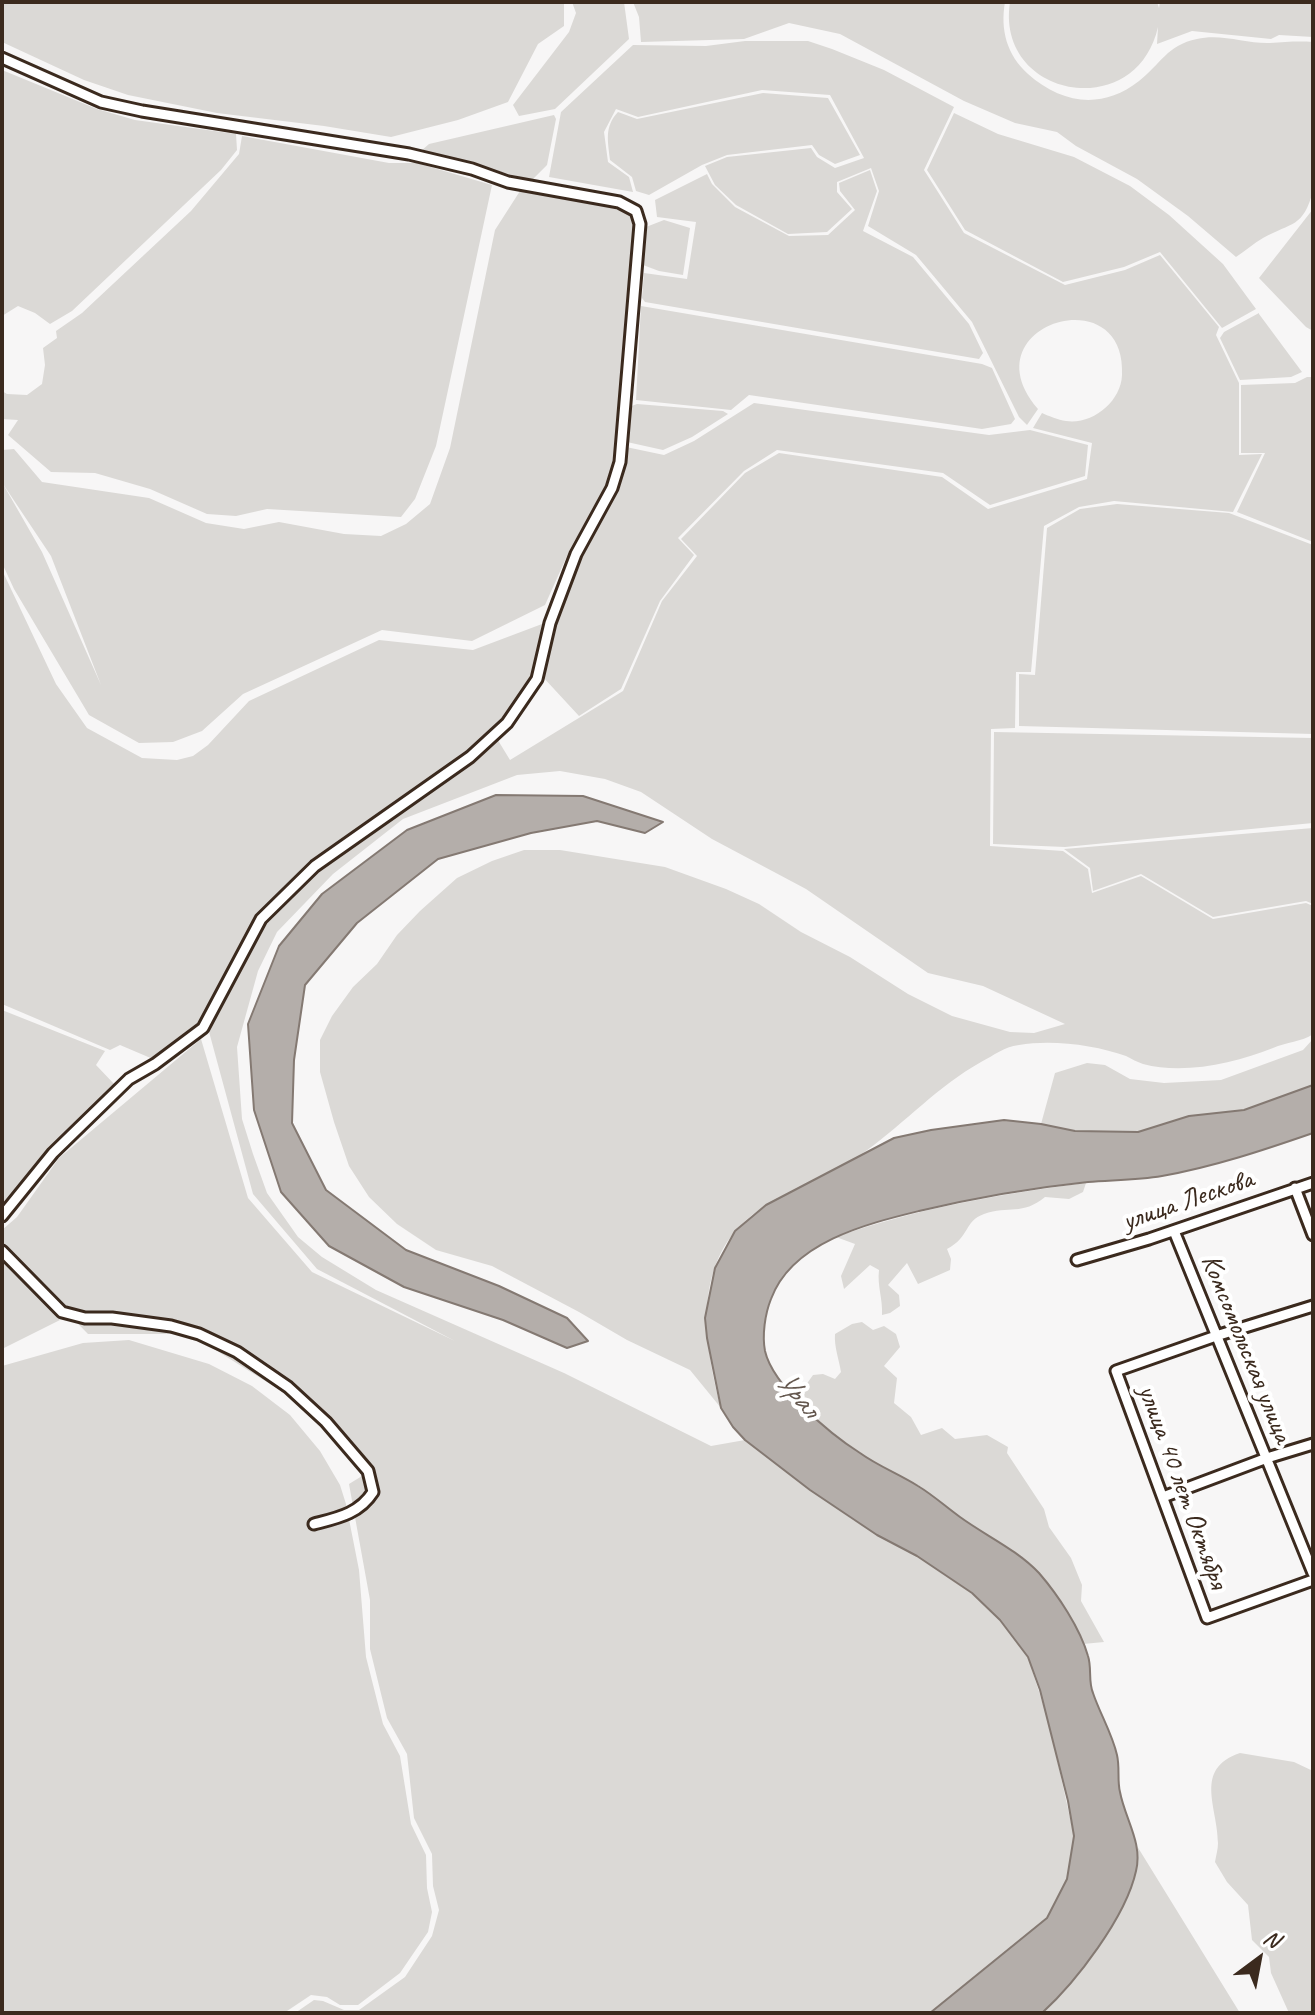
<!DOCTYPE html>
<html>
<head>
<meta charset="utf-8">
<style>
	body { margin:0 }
	#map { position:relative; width:1315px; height:2015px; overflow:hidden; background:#f7f6f6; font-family:Caveat,sans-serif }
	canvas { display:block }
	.frame { position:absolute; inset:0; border:4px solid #3b2a1e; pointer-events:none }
	.north { position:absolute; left:1219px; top:1919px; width:80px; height:80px; -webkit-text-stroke:6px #fff; paint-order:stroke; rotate:32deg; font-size:22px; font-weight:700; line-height:32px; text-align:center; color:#3b2a1e }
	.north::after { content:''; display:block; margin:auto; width:28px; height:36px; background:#3b2a1e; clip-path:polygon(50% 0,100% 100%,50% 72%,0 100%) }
</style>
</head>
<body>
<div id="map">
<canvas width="1315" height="2015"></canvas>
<div class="frame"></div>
<div class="north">N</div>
</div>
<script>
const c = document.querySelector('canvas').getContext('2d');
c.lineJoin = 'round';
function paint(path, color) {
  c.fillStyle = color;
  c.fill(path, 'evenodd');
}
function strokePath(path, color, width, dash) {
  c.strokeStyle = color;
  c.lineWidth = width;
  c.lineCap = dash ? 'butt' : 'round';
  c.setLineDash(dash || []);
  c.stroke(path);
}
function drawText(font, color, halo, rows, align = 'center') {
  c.font = font + ' Caveat,sans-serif';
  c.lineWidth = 8;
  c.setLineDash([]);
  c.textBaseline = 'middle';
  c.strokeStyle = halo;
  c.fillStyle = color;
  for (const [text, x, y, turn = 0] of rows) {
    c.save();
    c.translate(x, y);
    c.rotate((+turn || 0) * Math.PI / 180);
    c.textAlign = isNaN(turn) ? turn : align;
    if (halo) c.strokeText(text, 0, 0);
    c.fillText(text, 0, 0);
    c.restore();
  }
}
paint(new Path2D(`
	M2 2H564V26L538 44 508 102 458 120 391 137 324 126 217 113 128 95 84 80 2 42Z
	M572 2H624L629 39 555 109 519 116 513 105 569 32 576 13Z
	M633 2H1005C1000 30 1007 55 1028 74 1062 104 1102 110 1139 81 1161 64 1167 45 1197 39 1221 33 1247 44 1270 43 1285 42 1298 41 1313 42V191C1303 228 1292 222 1263 238 1254 243 1245 251 1236 257L1188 216 1137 179 1076 146 1057 132 1015 123 964 101 840 34 789 23 744 39 641 42 639 17Z
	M1010 2H1157L1159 8 1160 2H1313V37L1279 35 1271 39 1192 31 1157 44 1158 27C1136 124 995 98 1010 2Z
	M745 41H808L832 49 884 70 954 107 924 170 964 233 1065 285 1125 270 1160 255 1219 327 1216 335 1239 383V455L1262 454 1233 512 1114 501 1079 507 1044 526 1031 672H1016L1015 728 991 729 990 846 1063 851 1088 869 1092 893 1141 876 1213 919 1306 903 1313 906V1034C1302 1042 1286 1042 1273 1048 1235 1063 1184 1075 1143 1064 1137 1062 1132 1059 1126 1056 1096 1045 1051 1039 1019 1045 1003 1047 995 1055 981 1062 938 1086 906 1122 866 1151 835 1173 798 1185 765 1206 691 1252 702 1336 721 1408L690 1370 627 1340 579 1312 492 1266 436 1250 397 1224 369 1197 349 1166 334 1122 320 1072V1040L332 1016 353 987 377 964 397 935 420 911 457 878 492 861 524 850H560L665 867 726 889 759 904 801 932 850 957 908 994 952 1016 1010 1032 1034 1033 1065 1024 983 986 928 973 806 889 712 839 641 792 605 779 560 771 517 775 403 819 333 874 277 932 258 971 237 1047 242 1119 253 1154 267 1193 298 1237 322 1257 376 1290 564 1373 711 1446 745 1440 853 1520 917 1556 971 1593 1000 1620 1028 1657 1049 1723 1074 1836 1067 1879 1047 1918 930 2013H295L314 2000 323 2001 344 2010H359L405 1977 432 1936 439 1910 433 1886 432 1854 414 1818 407 1754 387 1718 370 1649V1600L349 1484 362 1476 326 1419 190 1334H88L2 1246V1230L17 1217 59 1158 201 1039 248 1198 312 1272 455 1341 317 1269 253 1194 208 1028 264 918 317 866 479 756 496 737 510 760 623 691 662 601 697 556 681 539 745 473 779 453 942 477 988 509 1087 479 1092 443 1033 428 1042 413C1049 416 1058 420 1066 421 1092 425 1121 402 1122 375 1127 276 966 325 1038 409L1027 425 1019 417 972 322 916 255 868 226 879 191 871 168 837 182V192L852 209 827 232 788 234 736 205 715 185 705 166 727 157 811 148 817 157 835 168 864 158 830 95 762 90 638 117 616 109 604 132 608 162 629 177 633 192 549 177 561 112 633 45 706 46Z
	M2 70 97 109 135 120 236 134 237 150 221 170 72 311 50 324 35 313 18 306 2 316Z
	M763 93 828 98 860 155 835 164 819 155 812 145 727 155 702 165 649 195 636 191 632 177 610 160C608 141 604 127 618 112L637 119Z
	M954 113 998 134 1074 157 1130 186 1169 215 1223 264 1256 309 1222 328 1160 252 1124 267 1063 282 965 230 927 170Z
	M554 115 556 119 547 165 532 180 421 151 429 144Z
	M242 136 389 163H417L492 185 436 446 415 499 401 517 267 509 236 516 207 514 150 489 95 473 51 472 8 435 18 420 2 419V391L7 394 27 395 42 384 45 365 43 348 57 338 56 331 82 313 191 211 239 154Z
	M870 170 877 191 863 231 913 257 969 324 983 353 979 359 645 302 642 298 644 273 687 279 696 222 657 217 655 200 707 174 712 184 735 207 789 236 828 235 855 210 840 191 839 183Z
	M520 191 623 206 638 220 619 455 609 483 571 547 545 605 472 641 382 630 243 694 202 731 173 742 139 743 89 715 14 589 2 563V450L14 449 42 482 149 498 206 523 244 529 279 522 344 534 381 536 406 524 430 504 450 448 495 230ZM3 484 51 556 101 685 42 552Z
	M1313 209V331L1306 327 1259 278Z
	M664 220 690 228 683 275 659 271 643 265 646 227Z
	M641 306 982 364 992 368 1015 419 1011 424 982 429 749 395 731 410 636 400Z
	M1259 313V314L1302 372 1291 377 1240 380 1220 338 1224 332Z
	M1307 377H1313V542L1237 512 1265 453H1241V385L1295 383Z
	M754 403 989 435 1030 430 1088 445 1085 476 990 505 943 473 777 450 744 471 678 538 694 555 660 601 621 689 579 716 542 676C552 633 562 591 582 551 599 517 622 486 626 447L664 455 694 441Z
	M637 404 723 411 728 414 692 437 663 450 627 442 629 407Z
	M1117 504 1229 513 1313 545V734L1019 726V674L1035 675 1047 528 1080 509Z
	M2 570 56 684 87 728 142 758 177 760 193 756 208 745 249 701 379 640 473 650 542 624 534 681 476 748 315 863 260 915 201 1027 160 1062 120 1045 110 1050 2 1004Z
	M994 732 1313 738V823L1065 847 993 844Z
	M1313 828V904L1306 901 1213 917 1141 874 1093 891 1090 868 1064 849Z
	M2 1010 105 1051 96 1065 116 1086 50 1148 10 1203 2 1210Z
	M1313 1039V1085L1244 1110 1189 1116 1138 1132 1075 1131 1041 1124 1055 1073 1087 1063 1105 1065 1130 1079 1164 1083 1221 1080 1303 1050Z
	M1086 1183 1083 1192 1069 1199 1045 1197C1022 1216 1009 1205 984 1214 964 1221 970 1237 947 1249L951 1259 950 1270 918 1284 907 1263 888 1285 899 1295 900 1306 890 1313 882 1315C883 1299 877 1286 879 1270L870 1265 844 1289 841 1276 855 1244 836 1237C918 1208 1001 1194 1086 1183Z
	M2 1260 60 1320 2 1349Z
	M862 1322 873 1330 884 1326 896 1334 900 1347 884 1366 897 1378 894 1403 911 1417 921 1435 942 1428 955 1439 987 1435 1008 1447 1007 1453 1044 1509 1049 1527 1071 1558 1082 1585 1081 1601 1104 1642 1083 1644 1074 1626 1018 1555 957 1516 921 1487 862 1455 828 1431 796 1399 813 1375 823 1374 835 1379 841 1372C839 1359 834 1347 835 1334L852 1324Z
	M129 1340 209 1364 252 1386 290 1415 320 1451 340 1485 346 1504 359 1570 366 1657 383 1724 400 1756 411 1824 426 1855 427 1888 432 1912 428 1932 400 1973 358 2005H340L327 1997 311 1995 284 2013H2V1366L83 1343Z
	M1240 1753 1294 1762 1313 1771V2013H1289L1271 1973 1269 1957 1252 1940 1248 1905 1227 1882 1215 1862C1216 1856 1218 1849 1218 1843 1218 1807 1193 1769 1240 1753Z
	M1137 1846 1240 2013H1042C1081 1977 1141 1901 1137 1846Z`), '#dbd9d6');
const water = new Path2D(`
	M496 795 583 796 663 822 645 833 597 821 531 833 438 859 357 923 305 985 294 1060 292 1123 326 1190 406 1250 499 1286 567 1318 588 1341 567 1348 503 1320 404 1287 329 1246 281 1192 254 1110 248 1024 279 946 322 894 407 830Z
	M1313 1085V1133C1264 1150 1213 1167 1162 1176 1138 1180 1113 1180 1088 1182 1031 1188 974 1198 919 1211 866 1224 792 1242 771 1299 765 1314 762 1335 765 1351 773 1386 830 1434 860 1453 878 1466 899 1474 918 1486 933 1495 946 1507 960 1517 986 1536 1016 1549 1039 1573 1058 1595 1080 1628 1088 1656 1092 1668 1088 1681 1093 1693 1100 1714 1112 1733 1117 1755 1120 1768 1117 1780 1120 1792 1125 1819 1143 1843 1136 1871 1126 1917 1076 1982 1042 2013H930L1047 1918 1067 1879 1074 1836 1068 1801 1040 1690 1028 1657 1000 1620 972 1593 917 1556 877 1535 810 1490 745 1440 733 1427 721 1408 707 1338 705 1318 715 1268 735 1231 766 1205 894 1138 931 1130 1004 1120 1041 1124 1075 1131 1138 1132 1189 1116 1244 1110Z`);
paint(water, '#b4aeaa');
strokePath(water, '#847972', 2);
const street = new Path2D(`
	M2 58 101 102 142 111 409 154 472 169 508 182 619 202 636 211 640 224 620 462 612 488 576 554 550 623 537 679 507 723 470 757 315 866 261 919 203 1028 155 1064 129 1079 53 1153 2 1216
	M1295 1188 1313 1235
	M1174 1231 1313 1573
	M2 1251 62 1312 85 1318H112L171 1326 199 1334 237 1352 288 1387 326 1422 368 1471 373 1492C359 1514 337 1518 314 1524
	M1077 1260 1149 1239 1313 1183
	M1313 1306 1216 1336 1116 1371 1207 1618 1313 1580
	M1163 1497 1267 1458 1313 1444`);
strokePath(street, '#3b2a1e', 15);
strokePath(street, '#fff', 9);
drawText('28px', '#3b2a1e', '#fff', [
	["улица Лескова",1188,1201,-19],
	["Комсомольская улица",1246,1349,68],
	["улица 40 лет Октября",1182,1487,70]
]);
drawText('italic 30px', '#65584f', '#fff', [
	["Урал",797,1395,49]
]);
</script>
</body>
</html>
